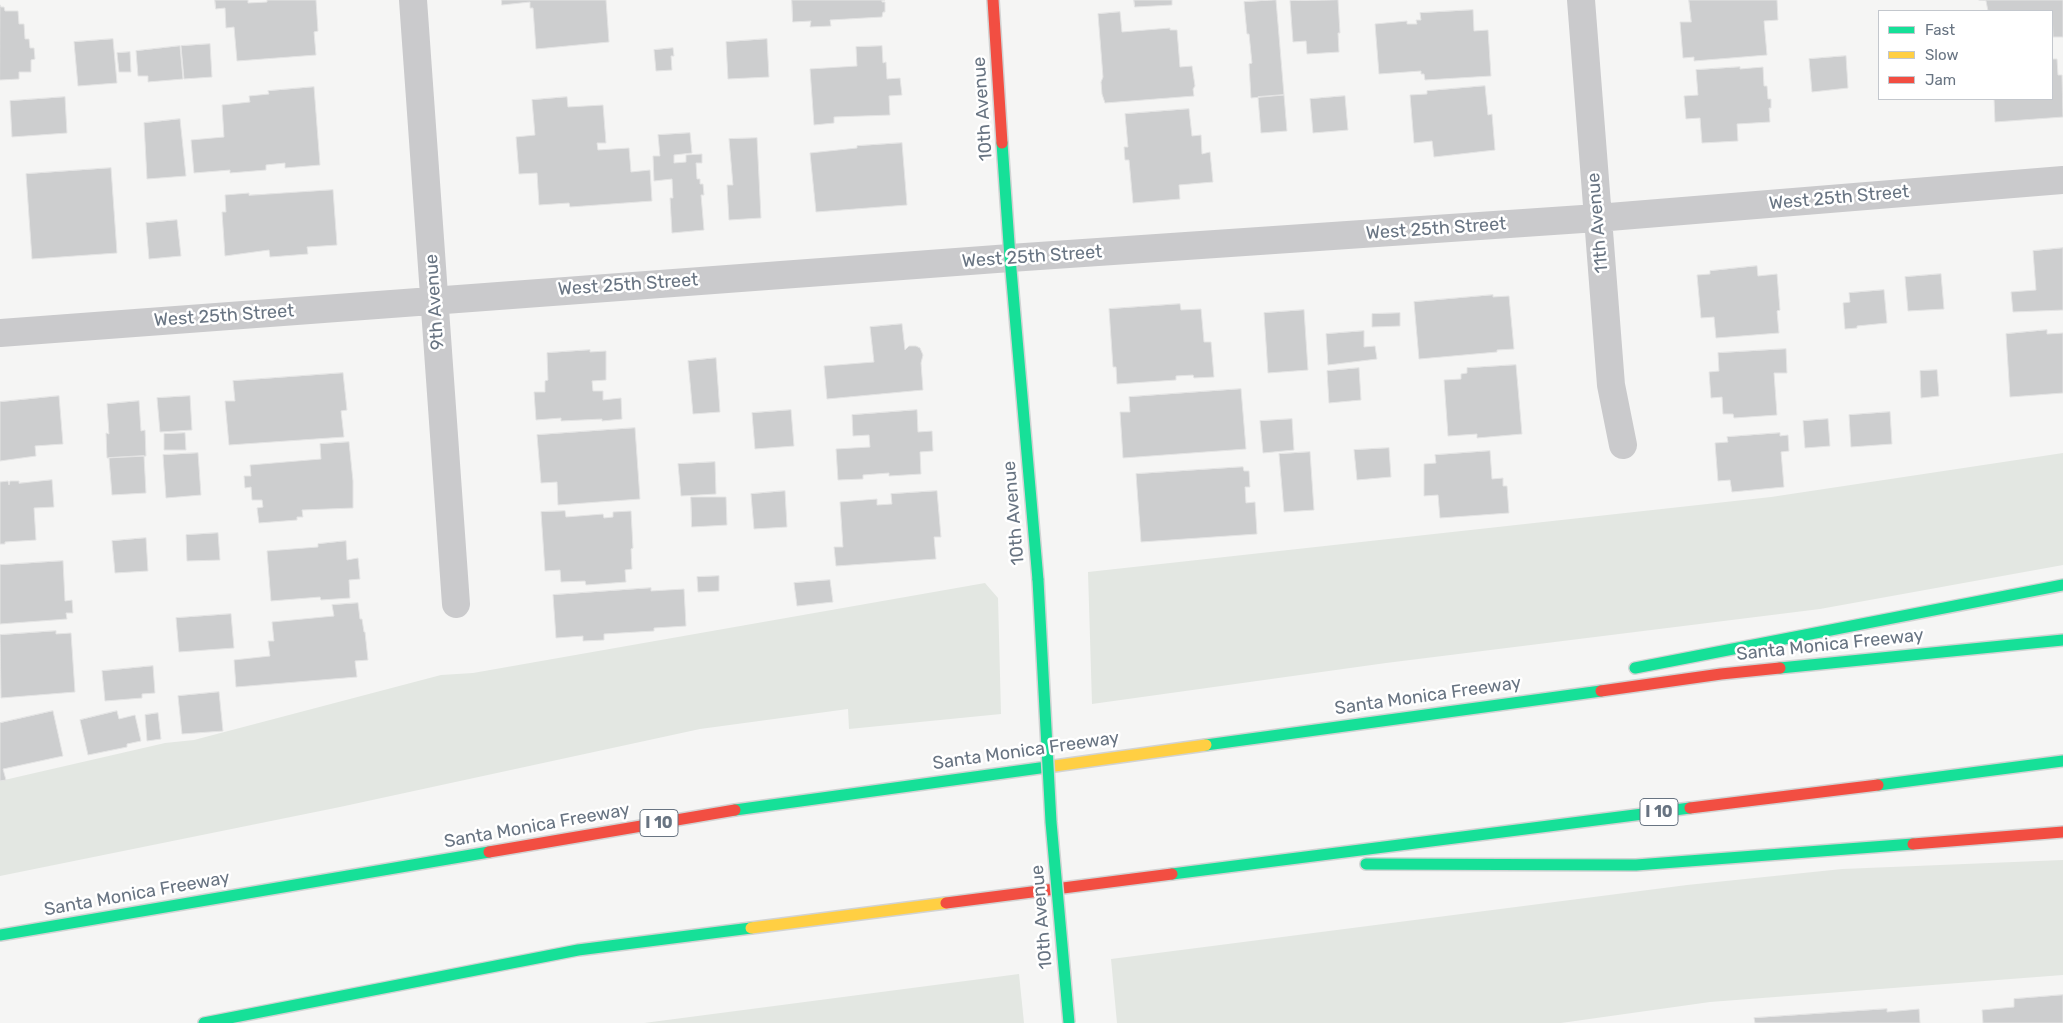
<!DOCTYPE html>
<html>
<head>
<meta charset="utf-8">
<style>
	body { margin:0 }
	#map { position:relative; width:2063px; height:1023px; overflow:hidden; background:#f5f5f4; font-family:Rubik,sans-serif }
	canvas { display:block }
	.legend { position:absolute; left:1878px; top:10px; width:175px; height:90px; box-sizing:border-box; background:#fff; border:1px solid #c3c7cd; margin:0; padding:6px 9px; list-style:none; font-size:15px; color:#687482 }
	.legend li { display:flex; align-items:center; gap:10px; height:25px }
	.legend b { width:25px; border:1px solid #c3c7cd }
</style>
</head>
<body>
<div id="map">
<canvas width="2063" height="1023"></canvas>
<ul class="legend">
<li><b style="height:6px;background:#16e098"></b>Fast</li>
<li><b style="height:6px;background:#ffcf43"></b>Slow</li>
<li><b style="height:6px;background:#f24e42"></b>Jam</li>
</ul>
</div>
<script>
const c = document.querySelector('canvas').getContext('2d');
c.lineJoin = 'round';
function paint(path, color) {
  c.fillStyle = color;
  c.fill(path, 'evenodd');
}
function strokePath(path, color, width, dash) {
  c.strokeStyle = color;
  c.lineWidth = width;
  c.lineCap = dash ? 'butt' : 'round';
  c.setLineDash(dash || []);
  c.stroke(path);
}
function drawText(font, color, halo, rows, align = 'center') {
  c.font = font + ' Rubik,sans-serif';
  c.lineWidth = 5;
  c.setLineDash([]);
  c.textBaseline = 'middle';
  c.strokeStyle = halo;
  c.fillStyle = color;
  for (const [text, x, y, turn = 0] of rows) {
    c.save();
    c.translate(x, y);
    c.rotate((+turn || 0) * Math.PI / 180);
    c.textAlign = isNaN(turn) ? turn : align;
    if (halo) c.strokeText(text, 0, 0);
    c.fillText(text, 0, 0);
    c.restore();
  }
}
paint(new Path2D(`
	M2063 453V565L1820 609 1386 663 1092 704 1088 572 1771 497Z
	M985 583 998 598 1001 714 849 729 848 709 700 729 340 807 0 876V781L165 743 194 740 441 675 473 673Z
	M2063 860V975L1710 1002 1561 1023H1117L1111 959 1687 885 1842 869Z
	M1019 974 1024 1023H644Z`), '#e3e7e2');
const building = new Path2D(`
	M215 0H248V3L267 2V0H316L318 31 314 32 316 55 237 61 234 27 226 28 225 8 216 9Z
	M502 0H606L609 42 536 49 533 8H530V2L502 5Z
	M792 0H885H882V2H885V12H883L882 17 830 20 831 26 810 27 811 21 793 22Z
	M1134 0H1172V5L1135 7Z
	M1276 0 1284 95 1251 98 1249 64 1252 63 1249 34H1247L1244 2Z
	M1338 0 1340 33H1338L1339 52 1307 54 1306 41 1293 42 1290 1Z
	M1689 0H1777L1778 20 1764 21 1767 55 1694 61V57L1683 58 1680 22H1691Z
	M1979 0H2063V37H2053L2052 11H1988L1986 1Z
	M0 5 1 7H4L5 11H18L19 24H24L25 39H29L30 48H34L35 59 31 60V72H19V79L0 80Z
	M1473 10 1474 31 1488 30 1491 76 1425 80 1424 74H1421V71L1379 74 1375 24 1407 21V24H1417L1416 20H1421L1420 13Z
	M1120 12 1122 32 1170 28V30H1177L1180 67 1192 66 1195 86 1193 89 1194 96 1105 103 1102 94 1101 82 1103 77 1098 14Z
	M113 39 117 83 78 86 74 42Z
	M767 39 769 77 728 79 726 42Z
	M210 44 212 77 184 79 181 46Z
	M180 46 183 79 148 82V76H138L136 51Z
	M882 46 883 63 886 62 887 79 900 78 902 95 889 96 890 115 834 117V123L814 125 810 69 857 66 856 47Z
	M673 48 674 56H671L672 70 656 71 654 50Z
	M130 52 131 72H119L117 53Z
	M1846 56 1848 88 1812 92 1809 59Z
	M2052 59H2057L2058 75H2062L2063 117 1995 122 1994 99H2052Z
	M1740 67V69L1763 67 1764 86H1767L1768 99H1771V108H1769L1770 122 1737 124 1738 141 1702 143 1700 118 1686 119 1684 96 1698 95 1696 70Z
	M1485 86 1488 115 1492 114 1495 150 1434 157 1432 141 1414 143 1410 95 1427 94V91Z
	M314 87 320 165 285 168V163L266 165V170L230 173V170L194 173 191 140 224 137 222 105 250 102 249 96 269 94 268 91Z
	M1284 95 1287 131 1261 133 1258 97Z
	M1345 96 1348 130 1313 133 1310 99Z
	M65 97 67 133 12 137 10 101Z
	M567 97 568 107 603 105 606 143H597L598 150 629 148 631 172 650 170 652 201 570 207 569 203 539 205 537 173 519 174 516 137 535 135 532 100Z
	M1189 109 1192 136 1201 135 1202 154 1210 152 1213 182 1179 185 1180 199 1133 203 1129 160H1125L1124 147H1128L1125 114Z
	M180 119 186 176 147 179 144 123Z
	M690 133 692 153 674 155V163L686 162V155L702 154V163H696L697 179H700V184H703L704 195H701L704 230 672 233 670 198H673L672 179 654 181 653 156H660L658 135Z
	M757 138 761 218 729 220 727 185H733L729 139Z
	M902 143 907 205 816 212 810 153 857 148V146Z
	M111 168 117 253 32 259 26 174Z
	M333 190 337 245 307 247 308 254 270 257 269 250 225 256 222 212H226L225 195 249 193V195Z
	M177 220 181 256 149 259 146 223Z
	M2063 248V310L2013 312 2011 292 2036 290 2033 251Z
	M1757 266 1758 276 1777 274 1780 310 1777 311 1779 333 1716 338 1714 317 1701 318 1697 275 1710 274V271Z
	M1941 274 1944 309 1908 311 1905 277Z
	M1884 290 1887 323 1857 326V328L1845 329 1843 303 1850 302 1849 293Z
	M1493 295V297L1509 296 1514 349 1497 350V352L1419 359 1414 302Z
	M1180 304 1181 310 1201 309 1204 342H1211L1214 377 1194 378 1193 375 1176 376V380L1117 384 1116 367H1113L1109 309Z
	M1304 310 1308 370 1268 373 1264 313Z
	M1400 313V326L1372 327V314Z
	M902 324 905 350 909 346H916L920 348 923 355 921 363 923 390 827 399 824 366 874 362 870 327Z
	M2047 330V334L2063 333V393L2010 397 2006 334Z
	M1364 331V347L1375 346 1377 359 1328 365 1326 334Z
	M1786 349 1787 373H1774L1777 415 1734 418 1733 414H1723L1722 397 1711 398 1709 372 1719 371 1718 353Z
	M590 350V352L606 351V380L592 381 593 391H603V400L621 398 622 419 602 421V419L561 421V418L536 420 534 392H545V381L548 380 547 353Z
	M716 358 720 412 693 414 688 361Z
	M1516 365 1522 434 1477 438V434L1448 436 1444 380 1461 379V374L1467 373V368Z
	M1359 368 1361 400 1329 403 1327 371Z
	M1937 370 1939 396 1921 398 1920 371Z
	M343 373 347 410 341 411 344 437 229 445 225 401H235L233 381Z
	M1241 389 1246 449 1123 458 1120 412H1130L1129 397Z
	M59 396 63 444 35 446 36 456 0 461V402Z
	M190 396 192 430 160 432 157 398Z
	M139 401 141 431 145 430 146 456 107 458 106 433 109 434 107 404Z
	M791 410 794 446 755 449 752 413Z
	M917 410 918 432 932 431 933 451 920 452 921 474 889 476V473L863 475V479L838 480 836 449 870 447 869 435 853 436 852 415Z
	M1890 412 1892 444 1851 447 1849 415Z
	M1292 419 1294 450 1263 453 1260 421Z
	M1828 419 1830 446 1805 448 1803 421Z
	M635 428 640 499 558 505 557 482 541 483 537 435Z
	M185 433 186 450H164V434Z
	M1780 433V436L1788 435 1789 451 1781 452 1784 487 1732 492 1730 480 1718 481 1715 443 1728 442 1727 437Z
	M349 442 353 481V508L302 510 303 517H297V520L259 523 257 508 263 507 262 500H252L251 487 245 488 244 476H251L250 465 321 459 320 444Z
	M1389 448 1391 477 1357 480 1354 450Z
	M1490 451 1492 479 1503 478V486H1507L1509 513 1440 518 1438 495 1424 496V464L1436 463 1435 455Z
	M1310 452 1314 510 1284 512 1279 454Z
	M198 453 201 495 166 498 163 455Z
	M144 456 146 493 112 495 109 458Z
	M715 462 716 494 681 496 678 464Z
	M1243 467 1244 471H1249L1250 487H1245L1246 503 1255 502 1257 534 1141 542 1136 474Z
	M52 480 54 507 34 508 36 540 5 542V544H0V482L8 481 9 485 10 481H19V483Z
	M785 491 787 527 754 529 751 494Z
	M937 491 941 537H934L936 559 836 566 834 547H843L840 502 877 499V505L892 504 891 494Z
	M691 497H726L727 525 692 527Z
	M565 511 566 517 603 514 604 518 613 517V512L631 511 633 548 631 549 632 569 625 570 626 582 586 585 585 581 561 582 560 570 545 571 541 512Z
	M218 533 220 560 187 561 186 535Z
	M146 538 148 571 115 573 112 541Z
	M346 541 347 560 358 558 360 579 349 580 350 598 321 600 320 597 271 601 267 551 318 547V544Z
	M63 561 65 601 72 600 73 613H66L67 619 0 624V565Z
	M719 576V591L698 592 697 577Z
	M830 580 833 602 797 606 794 583Z
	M651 588V591L684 589 686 626 654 628V631L604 634V640L583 641V636L556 638 553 595Z
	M358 603 360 619H362L364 632H365L368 660 355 661 357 677 236 687 234 660 270 656 268 641H274L272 622 334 616 332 605Z
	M231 614 234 648 179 652 176 618Z
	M56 631V634L71 633 75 692 1 698 0 635Z
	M153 666 155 693 142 694V698L105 701 102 671Z
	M219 692 223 731 182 734 178 696Z
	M53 711 63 756 3 769 6 780 0 781V723Z
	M117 711 119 719 135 715 141 741 127 744V747L88 755 80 720Z
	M158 713 161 739 147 741 145 715Z
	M2063 995V1023H1983L1982 1010 2014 1007V999Z
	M1887 1009V1012L1919 1009 1920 1023H1755L1754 1018Z`);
paint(building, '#cdcecf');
strokePath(building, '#e4e4e4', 1);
const fast = new Path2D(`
	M1002 143 1010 258 1038 580
	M1635 668 2063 585
	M1780 668 2063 640
	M1206 745 1601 691
	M1878 785 2063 761
	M735 810 1047 767
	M1366 864 1636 865 1913 844
	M1172 874 1690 808
	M0 935 489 852
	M204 1023 578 950 751 928`);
const slow = new Path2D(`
	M1047 767 1206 745
	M751 928 946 903`);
const jam = new Path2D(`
	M993 0 1002 143
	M1601 691 1721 674 1780 668
	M1690 808 1878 785
	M1913 844 2063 832
	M489 852 735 810
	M946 903 1172 874`);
strokePath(fast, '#d2d3d3', 14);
strokePath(slow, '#d2d3d3', 14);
strokePath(jam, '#d2d3d3', 14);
strokePath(new Path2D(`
	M413 0 456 604
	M1581 0 1611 385 1623 445
	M0 333 1010 258 1597 218 2063 180`), '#cacacc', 28);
strokePath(fast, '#16e098', 11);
strokePath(slow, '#ffcf43', 11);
strokePath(jam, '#f24e42', 11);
const fastBridge = new Path2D(`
	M1038 580 1051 822 1069 1023`);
strokePath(fastBridge, '#d2d3d3', 14, []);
strokePath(fastBridge, '#16e098', 11);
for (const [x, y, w] of [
	[1659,812,38],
	[659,823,38]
]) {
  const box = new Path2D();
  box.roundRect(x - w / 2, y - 13.5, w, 27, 4);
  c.fillStyle = '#fff';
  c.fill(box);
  strokePath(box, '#687482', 1);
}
drawText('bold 16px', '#687482', null, [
	["I 10",1659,812],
	["I 10",659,823]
]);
drawText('18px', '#687482', '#fff', [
	["10th Avenue",983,109,-94],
	["West 25th Street",1839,198,-5],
	["11th Avenue",1598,223,-95],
	["West 25th Street",1436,229,-4],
	["West 25th Street",1032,257,-4],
	["West 25th Street",628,285,-4],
	["9th Avenue",435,302,-94],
	["West 25th Street",224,316,-4],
	["10th Avenue",1014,513,-95],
	["Santa Monica Freeway",1830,645,-6],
	["Santa Monica Freeway",1428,696,-8],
	["Santa Monica Freeway",1026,751,-8],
	["Santa Monica Freeway",537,826,-10],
	["Santa Monica Freeway",137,894,-10],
	["10th Avenue",1042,917,-95]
]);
</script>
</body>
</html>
